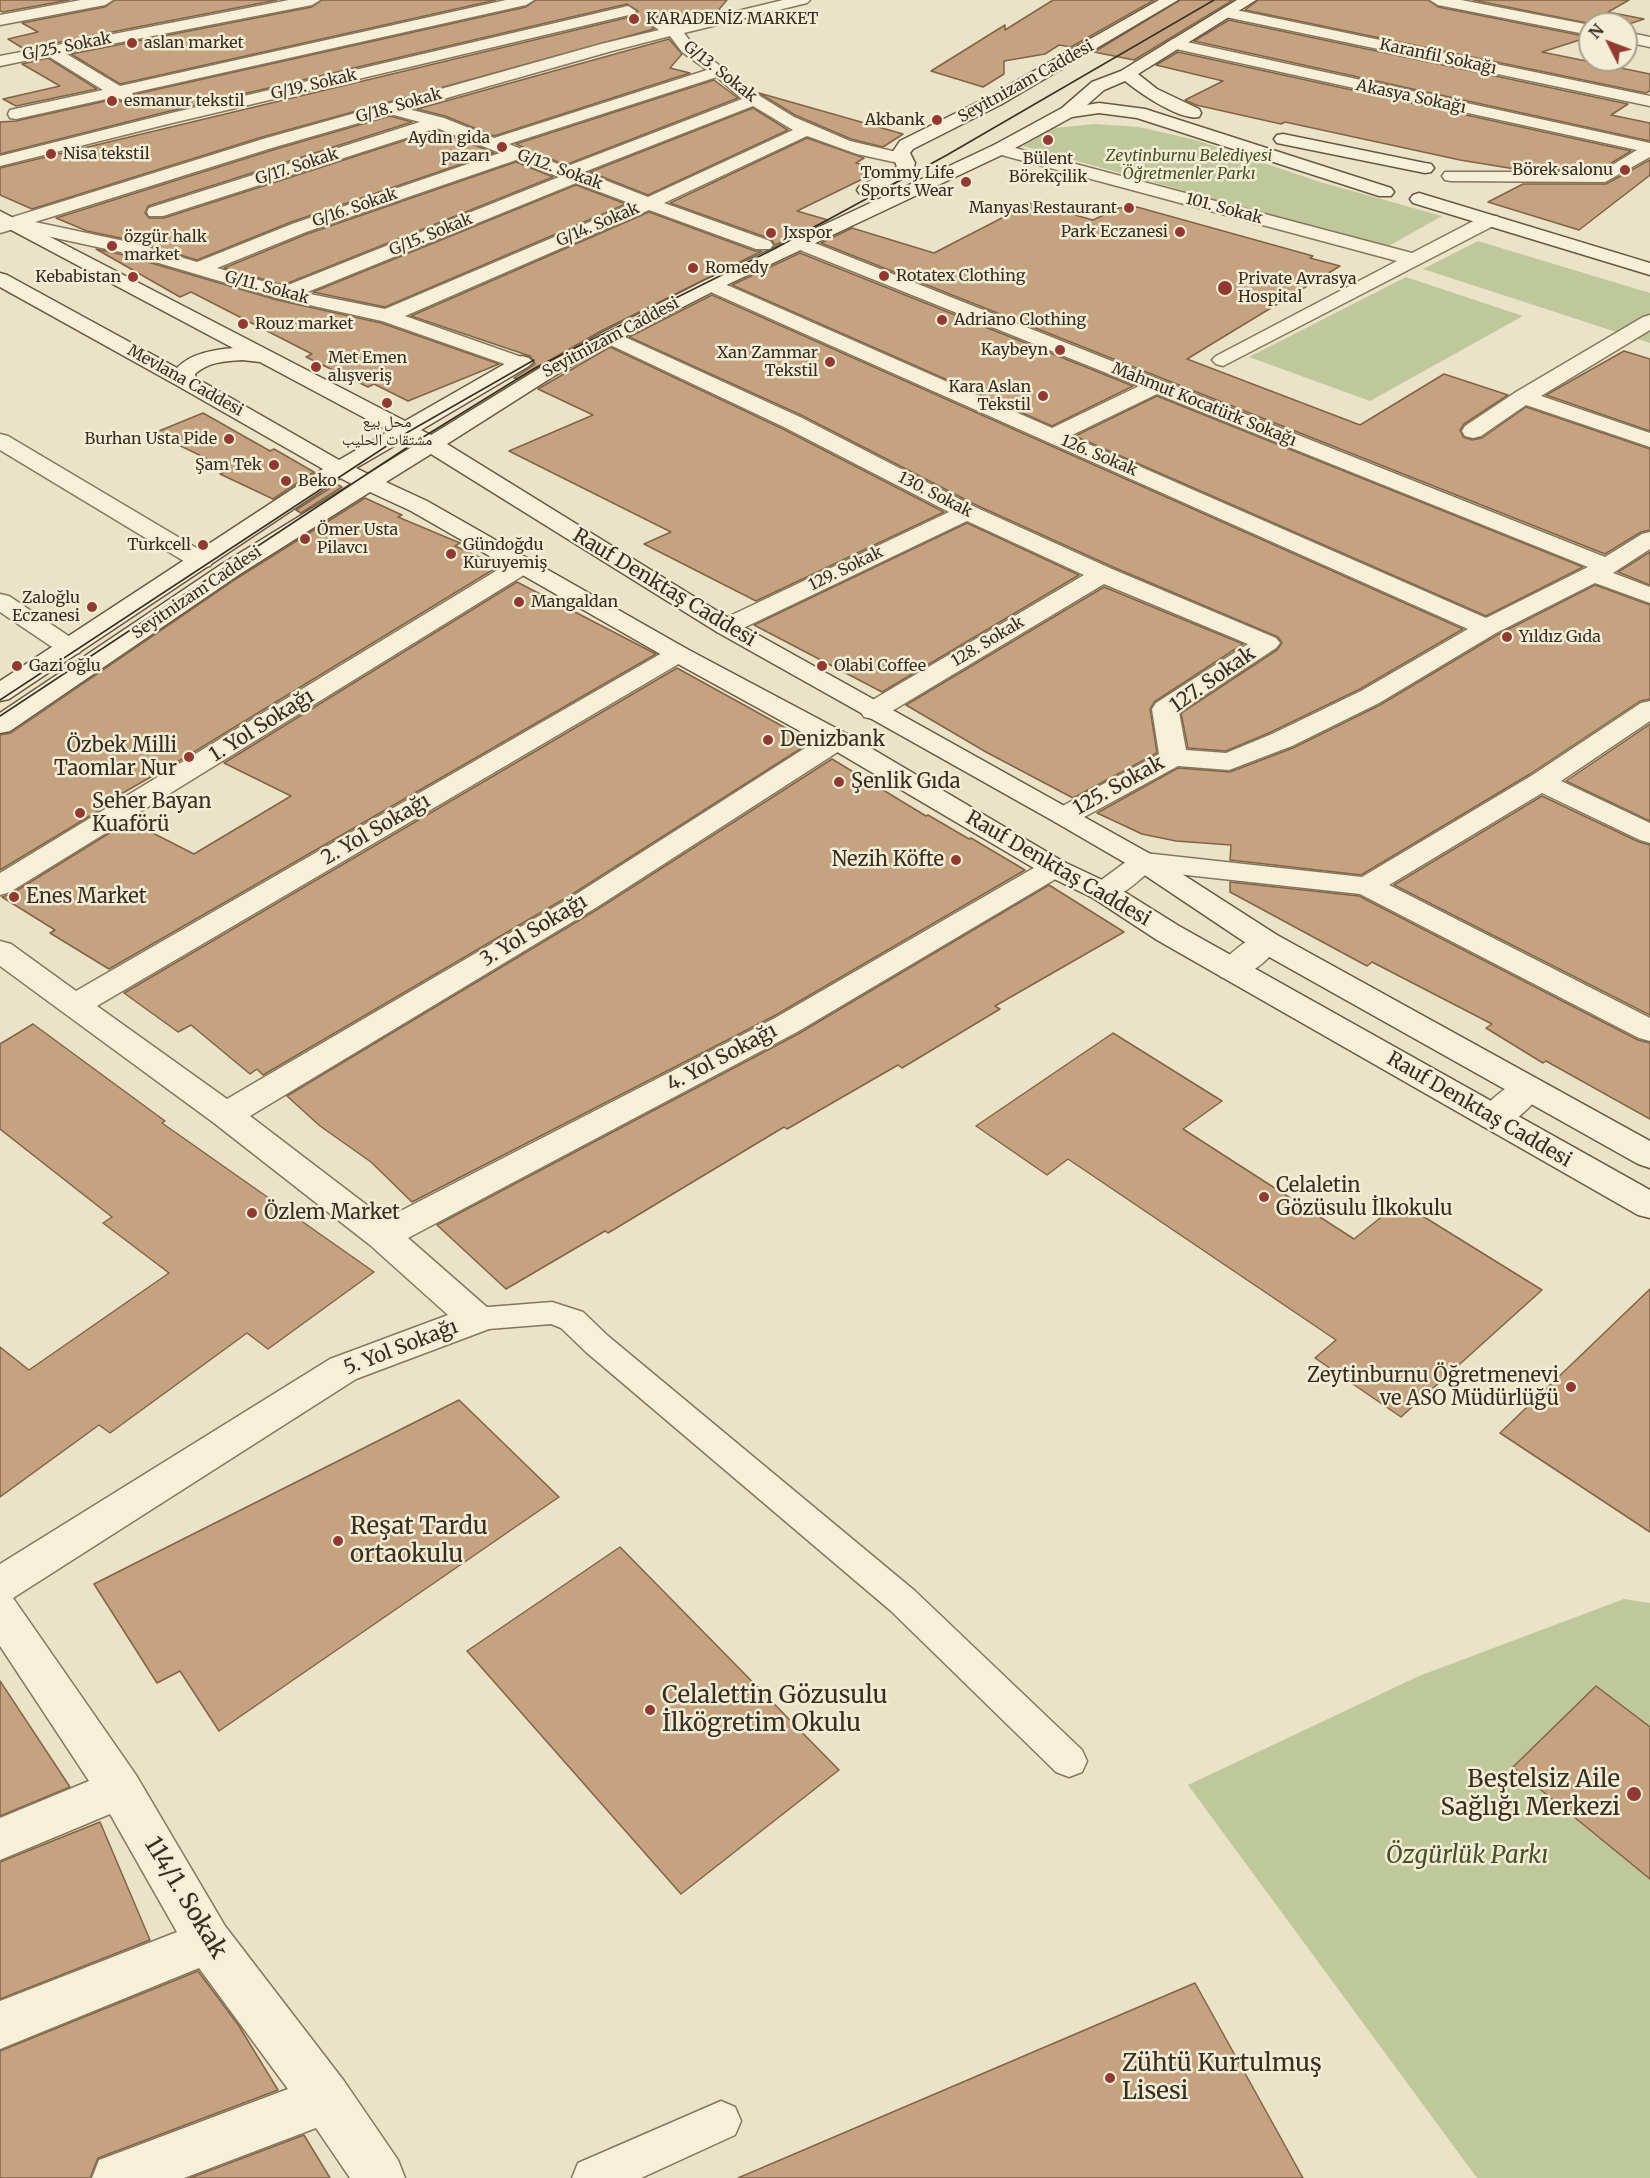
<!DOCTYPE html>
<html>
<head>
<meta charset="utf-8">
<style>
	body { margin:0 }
	#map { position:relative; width:1650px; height:2178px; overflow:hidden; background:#ebe3c7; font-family:Merriweather,serif }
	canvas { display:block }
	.north { position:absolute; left:1578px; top:12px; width:60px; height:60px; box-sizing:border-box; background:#f3edd6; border:2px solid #a8a08d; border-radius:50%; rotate:312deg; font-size:16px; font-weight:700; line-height:24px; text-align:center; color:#372d20 }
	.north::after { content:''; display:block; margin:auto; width:21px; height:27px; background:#903a32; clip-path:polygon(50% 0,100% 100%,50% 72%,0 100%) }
</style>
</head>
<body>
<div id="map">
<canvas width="1650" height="2178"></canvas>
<div class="north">N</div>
</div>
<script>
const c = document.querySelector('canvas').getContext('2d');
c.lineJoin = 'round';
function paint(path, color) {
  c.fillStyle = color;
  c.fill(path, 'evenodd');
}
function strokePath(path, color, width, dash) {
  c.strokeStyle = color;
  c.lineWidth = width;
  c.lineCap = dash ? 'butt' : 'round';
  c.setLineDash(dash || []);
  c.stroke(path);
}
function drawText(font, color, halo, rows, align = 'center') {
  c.font = font + ' Merriweather,"Noto Naskh Arabic",serif';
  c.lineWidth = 5;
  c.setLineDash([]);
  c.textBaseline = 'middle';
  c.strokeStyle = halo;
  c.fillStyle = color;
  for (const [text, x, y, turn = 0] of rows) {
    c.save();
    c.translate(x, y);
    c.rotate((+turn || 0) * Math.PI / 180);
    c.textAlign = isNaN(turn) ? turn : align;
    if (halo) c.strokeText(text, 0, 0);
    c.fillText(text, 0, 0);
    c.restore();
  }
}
paint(new Path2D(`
	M1094 124 1139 127 1196 140 1320 182 1442 216 1387 247 1023 146 1054 128Z
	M1478 241 1650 293V343L1423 269Z
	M1406 277 1523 316 1370 401 1249 357Z
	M1624 1599 1650 1603V2178H1477L1188 1785 1419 1676Z`), '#bfc89b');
const building = new Path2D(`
	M0 0H69L3 12 0 11Z
	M115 0H277L24 49 8 39 38 32 22 23 105 7Z
	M322 0H496L120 84 71 54 312 7Z
	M536 0H727L715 14 676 24 656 16 647 23 654 29 262 137 32 209 0 195V168L634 16 638 11 627 4 166 112 0 154V122L16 121 115 99 125 103 132 102 136 94 526 7Z
	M1053 0H1154L1071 47 1059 45 1045 54 1004 61V74L983 87 931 71 1005 25V30Z
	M1180 0H1233L1134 60 1094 52Z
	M1258 0H1428L1438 7 1589 37 1542 52 1650 74V91L1646 93 1245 10Z
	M1473 0H1629L1608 12 1644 19 1626 25 1592 24Z
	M1229 20 1628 104 1611 115 1650 123V141L1194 41Z
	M669 39 682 54 670 68 690 73 494 136 445 116 417 109Z
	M1178 52 1631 151 1600 170H1521L1460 160 1285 122 1281 124 1196 105 1185 100 1223 81 1156 65Z
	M48 58 97 89 16 106 3 99 60 86 22 64Z
	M714 80 738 98 565 165 516 144Z
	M759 93 847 118 903 134 883 147 851 139 795 115Z
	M753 108 788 130 648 195 590 172Z
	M390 116 412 122 148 206 145 213 149 218H164L437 130 494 153 291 222 197 260 130 240 87 231 56 218 276 149Z
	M807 138 864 158 856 163 881 170 797 211 828 220 775 245 771 239 670 203Z
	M1650 160V175L1579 230 1488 202 1523 184H1606Z
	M516 162 553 177 283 285 224 268 307 234Z
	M576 185 626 204 385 307 313 292Z
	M1031 203 1093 220 1119 208 1137 207 1313 256 1310 258 1340 266 1187 359 1360 425 1444 374 1508 395 1464 424 1460 430 1463 437 1472 440 1482 438 1526 407 1650 449V530L1641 532 1605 554 821 243 852 228 934 253Z
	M649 212 755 251H762L601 331 517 379 514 378 535 364 530 356 411 316Z
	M96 249 124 255 277 300 381 323 499 364 408 401 374 384 368 387 306 357 312 354 191 292 180 297Z
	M800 253 1133 386 1052 426 732 285Z
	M712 295 1463 629 1360 689 1271 732 1226 751 1188 748 1181 713 1277 650 1282 643 1278 637 1113 567 976 505 801 415 629 337Z
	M610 347 783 429 944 512 756 601 644 544 671 532 509 451 593 415 538 389Z
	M1624 351 1650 359V431L1546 395Z
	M1157 396 1583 567 1486 616 1075 436Z
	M203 413 270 451 274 449 314 472 273 499 220 474 230 470 154 433Z
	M336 484 342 487 301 513 296 510Z
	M365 498 402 515 398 517 460 543 455 546 499 566 184 758 100 806 103 808 0 870V735L11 733 239 577Z
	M967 523 1079 575 882 692 754 625Z
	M1650 552V585L1618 572Z
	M517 582 656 654 109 969 50 933 55 930 2 897 11 894 129 821 194 854 291 796 224 763Z
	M1595 585 1650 605V699L1640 701 1530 774 1361 875 1230 860 1231 845 1176 841 1142 834 1097 813 1178 768 1230 772 1293 748 1380 705 1497 635Z
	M1104 587 1243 644 1154 702 1150 709 1157 753 1073 798 986 752 906 705Z
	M677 668 811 742 574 893 263 1075 257 1069 250 1074 191 1025 178 1032 124 993Z
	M1650 724V821L1566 781Z
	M832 759 926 816 928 815 969 839 971 838 1025 870 774 1016 412 1202 371 1162 320 1126 287 1096 598 909Z
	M1542 796 1639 842 1650 845V1015L1394 885Z
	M1230 882 1359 896 1638 1040 1650 1043V1119L1546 1061 1543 1063 1486 1028 1492 1024 1372 962 1367 966 1230 892Z
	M1049 885 1124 932 995 1006 1000 1009 902 1068 898 1065 787 1129 784 1127 608 1233 605 1231 506 1289 437 1225 798 1034Z
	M33 1024 165 1121 162 1123 374 1272 268 1349 247 1333 110 1433 99 1425 0 1497V1347L29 1370 169 1273 103 1223 112 1217 0 1129V1044Z
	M1113 1033 1222 1101 1183 1129 1354 1239 1400 1202 1542 1290 1401 1417 1315 1358 1336 1340 1068 1159 1047 1175 976 1126Z
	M1650 1289V1532L1500 1433Z
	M459 1400 559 1497 219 1731 180 1671 157 1683 94 1584Z
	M620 1547 839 1770 681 1894 467 1651Z
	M0 1681 70 1787 0 1816Z
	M1596 1686 1650 1727V1879L1513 1767Z
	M100 1822 150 1940 0 1999V1862Z
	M198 1971 239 2026 278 2090 98 2158 90 2178H0V2051Z
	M1195 1983 1303 2178H738Z
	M304 2135 330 2178H190Z`);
paint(building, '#c6a380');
strokePath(building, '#826345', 1.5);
const lane = new Path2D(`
	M552 1302 583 1312 608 1336 915 1591 1082 1750 1087 1761 1082 1772 1069 1777 1056 1772 891 1611 586 1352 561 1328 551 1324 476 1330 465 1327 461 1319 465 1311 476 1308Z
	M721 2101 735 2107 741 2121 735 2135 641 2178H572L578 2163Z`);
const street = new Path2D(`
	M81 0H113L105 5 0 25V15Z
	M289 0H320L312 5 65 53 120 86 506 0H534L526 5 132 93 134 96 132 100 126 101 115 97 16 119 10 118 8 114 10 110 103 90 48 56 0 66V56Z
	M783 0H810L807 3 684 33 693 45 755 93 794 117 850 141 909 155 912 159 909 163 903 164 857 154 807 136 664 203 770 241 773 245 770 249H756L649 210 405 316 527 359 531 363 527 367 520 369 513 367 382 321 277 298 125 253 14 229 0 233V221L263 139 601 44 659 30 649 23 652 20 657 18 676 26ZM670 36 682 52 707 70 494 138 444 118 408 109 612 51ZM717 77 742 99 565 167 509 144ZM753 106 793 130 648 197 584 172ZM390 114 420 122 149 208 147 212 149 216H163L437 128 500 153 292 224 197 262 129 242 35 222 275 147ZM516 160 559 177 283 287 217 268 306 232ZM576 183 632 204 385 309 305 293Z
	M1430 0H1461L1590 25V35L1438 5Z
	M628 6 636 11 633 14 168 124 0 166V156L167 114Z
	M1226 8 1650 96V106L1221 16 1218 13Z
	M1626 32 1650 37V47L1626 42Z
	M1173 39 1650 143V157L1605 182 1451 181 1445 180 1442 176 1445 172H1601L1637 150 1167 47 1165 44Z
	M1000 144 1412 253 1483 216H1497L1499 220 1497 224 1223 366 1216 364 1212 360 1216 356 1397 261 994 153 991 149 994 145Z
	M802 238 1605 557 1642 534 1650 532V549L1613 573 1650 587V603L1595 583 1496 633 1379 703 1292 746 1229 770 1178 766 1075 822 1065 825 1055 822 1051 816 1055 810 1159 754 1152 709 1156 703 1248 644 1104 584 882 717 873 719 864 717 860 711 864 705 1084 575 967 521 735 632 726 635 717 632 713 627 717 622 949 512 784 427 602 341 599 337 602 333 609 331 616 333 800 417 975 507 1112 569 1276 638 1280 643 1276 648 1179 712 1186 750 1226 753 1272 734 1361 691 1468 629 704 289 701 285 704 281H718L1052 428 1139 386 795 248 792 244 795 240ZM1157 394 1588 567 1486 618 1070 436Z
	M1650 315V330L1541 396 1650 433V447L1526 405 1481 436 1473 438 1465 436 1462 431 1465 426 1516 392 1643 317Z
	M0 434 8 436 210 556 213 561 210 566 201 568 192 566 0 450Z
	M523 558 532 560 535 565 532 570 10 892 0 895V873L514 560Z
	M0 594 9 596 79 643 83 648 79 653 70 656 61 653 0 612Z
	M678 646 687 649 691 654 687 659 97 1006 227 1099 575 895 827 734 837 732 847 734 851 740 847 746 597 907 250 1116 385 1219 775 1018 1044 862 1054 859 1064 862 1069 868 1064 874 797 1032 408 1238 489 1309 494 1319 489 1329 356 1379 13 1598 136 1775 225 1926 344 2081 398 2160 405 2178H350L316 2128 184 2178H92L99 2160 288 2089 199 1968 0 2049V2001L177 1932 110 1814 0 1860V1818L89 1781 0 1646V1564L330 1359 448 1315 370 1245 214 1123 0 966V941L11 944 76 991 669 649Z
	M1650 701V721L1561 781 1650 823V843L1640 840 1542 793 1389 885 1650 1018V1041L1639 1038 1360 894 1150 871C1133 885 1116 904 1093 898L1089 892 1093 886 1134 856 1144 853 1362 877 1531 776 1641 703Z
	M1266 933 1277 935 1281 942C1269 961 1244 983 1221 977L1216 970C1227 955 1248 937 1266 933Z
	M1528 1078 1540 1081 1544 1089C1538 1100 1517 1120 1506 1126 1498 1130 1490 1128 1482 1126L1477 1118C1487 1101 1509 1083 1528 1078Z`);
const secondary = new Path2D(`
	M1159 0H1178L1002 104 913 149 910 153 915 163 912 173 872 194H860L857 190 860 186 897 167 892 153 900 141 990 96Z
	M1237 0H1256L1138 74 1157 89 1199 109 1201 113 1199 117C1180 121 1140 93 1125 81L1104 90 1087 105 1099 103 1145 109 1391 188 1394 192 1391 196H1379L1137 118 1099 113 1072 117 1006 153 718 289 616 341 554 376 447 444 735 622 1154 856 1277 935 1650 1141V1168L1638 1164 1255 949 1134 868 1055 822 717 632 431 454 386 482 427 501 687 649 847 734 1064 862 1115 886 1179 926 1650 1190V1218L1638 1215 1157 940 1093 898 1044 874 827 746 669 659 411 511 370 492 240 574 10 731 0 733V713L222 564 352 484 340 478 9 699 0 701V681L323 469 178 386 0 287V273L7 275 177 368C191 353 214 350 233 348L0 224V211L405 421 515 358 522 356 529 358 533 362 529 366 421 430 431 435 540 368 602 333 704 281 994 145 1062 108 1092 82 1121 71ZM242 360 260 362 389 431 339 460 196 378 195 374C208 362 225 361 242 360ZM406 439 415 445 368 474 356 468Z
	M1283 134 1425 163 1431 164 1434 168 1431 172 1425 173 1277 143 1274 139 1277 135Z
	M1419 193 1650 263V275L1413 203 1410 199 1413 195Z`);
strokePath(lane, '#85765e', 3);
strokePath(street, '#85765e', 3);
strokePath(secondary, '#675741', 3);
paint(lane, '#f6f0d9');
paint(street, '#f6f0d9');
paint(secondary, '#f6f0d9');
strokePath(new Path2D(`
	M0 700 408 432 534 360
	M0 716 420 439 535 368 774 249 947 155 1214 0`), '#372d20', 1.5);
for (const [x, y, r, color] of [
	[634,19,6,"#903a32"],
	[132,43,6,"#903a32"],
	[112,101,6,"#903a32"],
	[937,120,6,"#903a32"],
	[1048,140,6,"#903a32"],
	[502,147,6,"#903a32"],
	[51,154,6,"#903a32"],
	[1625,170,6,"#903a32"],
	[966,182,6,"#903a32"],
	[1129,208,6,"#903a32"],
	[1180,232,6,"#903a32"],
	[771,233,6,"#903a32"],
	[112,246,6,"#903a32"],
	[693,268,6,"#903a32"],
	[884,276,6,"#903a32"],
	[133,277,6,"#903a32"],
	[1225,288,8,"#903a32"],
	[942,320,6,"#903a32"],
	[243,324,6,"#903a32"],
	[1060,350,6,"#903a32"],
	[830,362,6,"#903a32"],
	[316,367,6,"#903a32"],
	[1043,396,6,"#903a32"],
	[387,403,6,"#903a32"],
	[229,439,6,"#903a32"],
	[274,465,6,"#903a32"],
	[286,481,6,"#903a32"],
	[305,539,6,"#903a32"],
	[203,545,6,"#903a32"],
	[451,554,6,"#903a32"],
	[519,602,6,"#903a32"],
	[92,607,6,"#903a32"],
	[1507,637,6,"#903a32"],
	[17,666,6,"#903a32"],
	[822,666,6,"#903a32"],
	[768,740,6,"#903a32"],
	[189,757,6,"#903a32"],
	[839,782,6,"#903a32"],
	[80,813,6,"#903a32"],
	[956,860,6,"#903a32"],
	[14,897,6,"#903a32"],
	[1264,1197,6,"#903a32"],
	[252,1213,6,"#903a32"],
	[1571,1387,6,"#903a32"],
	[338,1541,6,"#903a32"],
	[650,1710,6,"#903a32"],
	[1634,1794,8,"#903a32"],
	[1110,2078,6,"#903a32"]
]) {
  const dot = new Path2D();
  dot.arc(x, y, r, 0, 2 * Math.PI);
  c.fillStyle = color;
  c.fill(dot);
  strokePath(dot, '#f3edd6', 2);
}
drawText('16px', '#372d20', '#f3edd6', [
	["KARADENİZ MARKET",646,19],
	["aslan market",144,43],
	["esmanur tekstil",124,101],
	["Akbank",925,120,"right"],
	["Aydın gida",490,138,"right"],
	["pazarı",490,156,"right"],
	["Nisa tekstil",63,154],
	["Bülent",1048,159,"center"],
	["Börekçilik",1048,177,"center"],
	["Börek salonu",1613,170,"right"],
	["Tommy Life",954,173,"right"],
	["Sports Wear",954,191,"right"],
	["Manyas Restaurant",1117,208,"right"],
	["Park Eczanesi",1168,232,"right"],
	["Jxspor",783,233],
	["özgür halk",124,237],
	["market",124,255],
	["Romedy",705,268],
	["Rotatex Clothing",896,276],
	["Kebabistan",121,277,"right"],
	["Private Avrasya",1238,279],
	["Hospital",1238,297],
	["Adriano Clothing",954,320],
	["Rouz market",255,324],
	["Kaybeyn",1048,350,"right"],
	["Xan Zammar",818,353,"right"],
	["Tekstil",818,371,"right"],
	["Met Emen",328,358],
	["alışveriş",328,376],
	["Kara Aslan",1031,387,"right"],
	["Tekstil",1031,405,"right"],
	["محل بيع",387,422,"center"],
	["مشتقات الحليب",387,440,"center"],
	["Burhan Usta Pide",217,439,"right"],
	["Şam Tek",262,465,"right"],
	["Beko",298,481],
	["Ömer Usta",317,530],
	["Pilavcı",317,548],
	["Turkcell",191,545,"right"],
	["Gündoğdu",463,545],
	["Kuruyemiş",463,563],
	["Zaloğlu",80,598,"right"],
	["Eczanesi",80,616,"right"],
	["Mangaldan",531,602],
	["Yıldız Gıda",1519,637],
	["Gazi oğlu",29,666],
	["Olabi Coffee",834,666]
], 'left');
drawText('16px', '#372d20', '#f3edd6', [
	["G/25. Sokak",67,47,-11],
	["Karanfil Sokağı",1438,57,12],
	["G/13. Sokak",720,72,38],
	["Seyitnizam Caddesi",1026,82,-29],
	["G/19. Sokak",314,85,-13],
	["Akasya Sokağı",1411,97,12],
	["G/18. Sokak",399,106,-16],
	["G/17. Sokak",297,167,-18],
	["G/12. Sokak",560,170,20],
	["G/16. Sokak",355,208,-19],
	["101. Sokak",1224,209,15],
	["G/14. Sokak",598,225,-23],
	["G/15. Sokak",431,235,-22],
	["G/11. Sokak",267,288,15],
	["Seyitnizam Caddesi",611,338,-28],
	["Mevlana Caddesi",185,381,29],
	["Mahmut Kocatürk Sokağı",1204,405,22],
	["126. Sokak",1099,456,23],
	["130. Sokak",935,495,27],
	["129. Sokak",846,569,-26],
	["Seyitnizam Caddesi",197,593,-34],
	["128. Sokak",988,642,-31]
]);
drawText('italic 16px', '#445128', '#f3edd6', [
	["Zeytinburnu Belediyesi",1189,156],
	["Öğretmenler Parkı",1189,174]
]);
drawText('20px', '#372d20', '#f3edd6', [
	["Rauf Denktaş Caddesi",664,588,31],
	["127. Sokak",1213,680,-35],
	["1. Yol Sokağı",262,726,-32],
	["125. Sokak",1119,786,-29],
	["2. Yol Sokağı",376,830,-30],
	["Rauf Denktaş Caddesi",1058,869,30],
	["3. Yol Sokağı",534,931,-31],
	["4. Yol Sokağı",722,1058,-28],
	["Rauf Denktaş Caddesi",1479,1110,30],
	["5. Yol Sokağı",401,1348,-21]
]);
drawText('20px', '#372d20', '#f3edd6', [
	["Denizbank",780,740],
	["Özbek Milli",177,746,"right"],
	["Taomlar Nur",177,769,"right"],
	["Şenlik Gıda",851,782],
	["Seher Bayan",92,802],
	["Kuaförü",92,825],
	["Nezih Köfte",944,860,"right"],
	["Enes Market",26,897],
	["Celaletin",1276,1186],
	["Gözüsulu İlkokulu",1276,1209],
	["Özlem Market",264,1213],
	["Zeytinburnu Öğretmenevi",1559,1376,"right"],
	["ve ASO Müdürlüğü",1559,1399,"right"]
], 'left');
drawText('24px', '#372d20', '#f3edd6', [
	["Reşat Tardu",350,1527],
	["ortaokulu",350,1555],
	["Celalettin Gözusulu",662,1696],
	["İlkögretim Okulu",662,1724],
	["Beştelsiz Aile",1620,1780,"right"],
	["Sağlığı Merkezi",1620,1808,"right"],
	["Zühtü Kurtulmuş",1122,2064],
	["Lisesi",1122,2092]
], 'left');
drawText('italic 24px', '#445128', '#f3edd6', [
	["Özgürlük Parkı",1467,1856]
]);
drawText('24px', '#372d20', '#f3edd6', [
	["114/1. Sokak",185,1898,59]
]);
</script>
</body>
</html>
